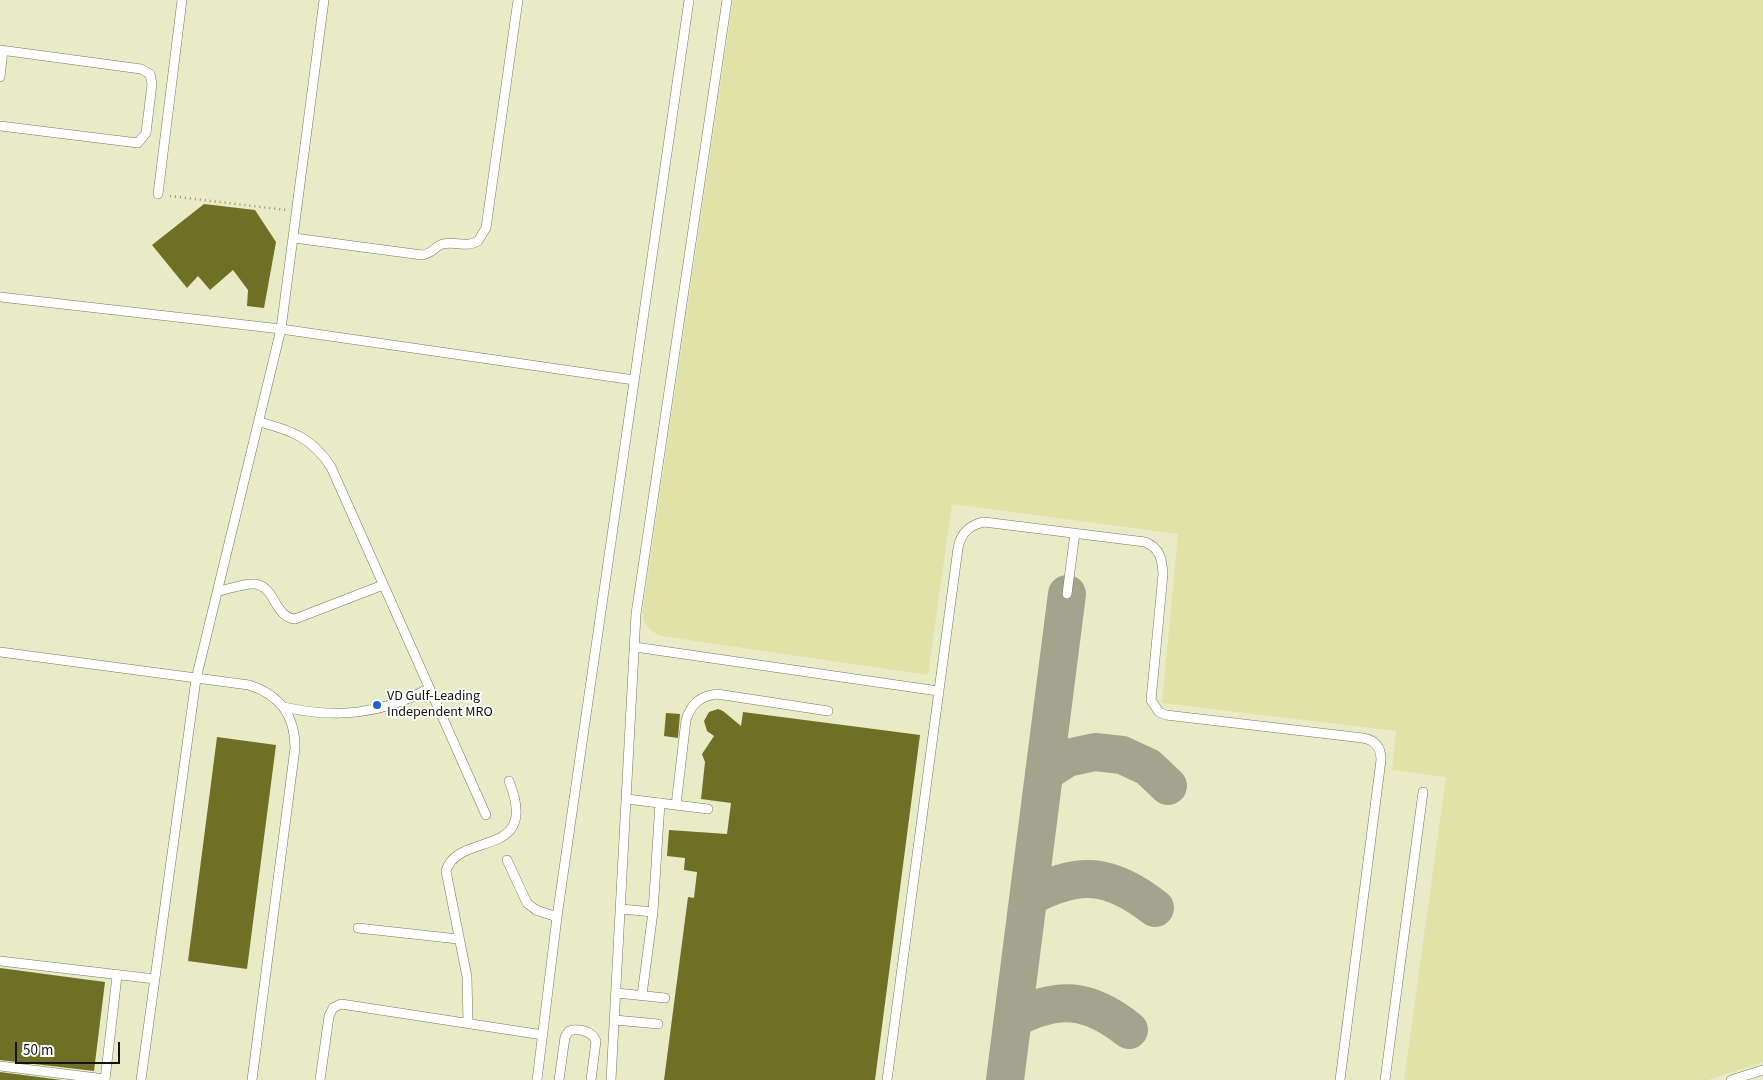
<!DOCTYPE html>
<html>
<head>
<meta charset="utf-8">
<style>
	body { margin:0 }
	#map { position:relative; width:1763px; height:1080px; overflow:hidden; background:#f4f6da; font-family:"Source Sans 3",sans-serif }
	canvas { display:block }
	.scale { position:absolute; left:15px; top:1042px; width:105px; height:22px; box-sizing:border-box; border:2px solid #121209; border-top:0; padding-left:6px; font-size:15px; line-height:18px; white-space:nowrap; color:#121209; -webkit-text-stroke:4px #fff; paint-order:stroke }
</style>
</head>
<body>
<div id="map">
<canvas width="1763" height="1080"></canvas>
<div class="scale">50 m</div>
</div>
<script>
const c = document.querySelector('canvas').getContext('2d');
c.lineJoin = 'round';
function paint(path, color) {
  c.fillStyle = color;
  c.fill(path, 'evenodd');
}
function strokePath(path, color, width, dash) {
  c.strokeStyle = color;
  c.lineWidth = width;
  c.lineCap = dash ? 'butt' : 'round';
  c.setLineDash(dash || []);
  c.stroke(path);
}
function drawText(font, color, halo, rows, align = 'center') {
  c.font = font + ' "Source Sans 3",sans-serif';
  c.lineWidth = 4;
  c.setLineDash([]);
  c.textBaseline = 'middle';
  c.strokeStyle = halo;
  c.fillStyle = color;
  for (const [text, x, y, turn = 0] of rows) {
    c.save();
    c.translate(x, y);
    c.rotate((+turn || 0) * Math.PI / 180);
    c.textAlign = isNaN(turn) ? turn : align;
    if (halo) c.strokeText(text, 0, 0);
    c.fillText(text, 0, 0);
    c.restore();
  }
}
paint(new Path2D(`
	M0 0H1763V1080H0Z`), '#e9ebc7');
paint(new Path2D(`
	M733 0H1763V1062L1708 1080H1404L1446 777 1392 770 1396 731 1162 703 1178 534 952 504 928 675 661 636C647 630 642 623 643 608Z`), '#e0e2a8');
strokePath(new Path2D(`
	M1044 773 1067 758 1095 752 1122 755 1148 767 1168 786
	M1029 897C1079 870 1110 873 1155 908
	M1013 1019C1058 995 1089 998 1129 1030
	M1005 1080 1067 594`), '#a2a48e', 38);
paint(new Path2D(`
	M204 204 255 210 276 242 264 308 247 306 248 290 233 270 210 290 198 276 187 288 152 245Z
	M718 709 723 711 741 726 743 712 920 735 875 1080H664L688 897 694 898 697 872 684 870 685 858 667 856 669 830 727 834 731 803 701 799 705 762 702 754 714 736 707 731 704 721 709 712Z
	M666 713 680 714 678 738 664 736Z
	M217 737 276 745 247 969 188 961Z
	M0 968 105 982 94 1071 0 1060Z
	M0 1072 62 1080H0Z`), '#6f7026');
const lane = new Path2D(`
	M0 50 141 69 150 74 152 84 146 133 138 143 0 126
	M0 77 3 50
	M158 194 182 0
	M294 238 422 255C432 254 435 246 443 244 456 241 466 248 478 241L486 228 518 0
	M0 297 281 329 634 380
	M260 422C293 431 312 438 331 467L486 815
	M219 591C230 589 244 583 255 584 276 587 274 617 295 619L383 585
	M1067 594 1075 533
	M635 647 938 691
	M0 652 249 685C280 695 295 715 295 748L252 1080
	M284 707C336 719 382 714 428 689
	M627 799 708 809
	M676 805 686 720C691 704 700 696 717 694L828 711
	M507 860 527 903 536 910 557 917
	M621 909 653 912
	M358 928 458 939
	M0 961 155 979
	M617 993 665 998
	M642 995 653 912 660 803
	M615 1020 658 1024
	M468 1023 467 977 446 871C458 830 541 861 509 781
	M0 1066 105 1079
	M105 1080 117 976
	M141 1080 196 679 281 329 324 0
	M320 1080 329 1016 333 1008 341 1004 543 1035
	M537 1080 557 917 689 0
	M559 1080 565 1037 569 1031C579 1028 592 1031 596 1041L591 1080
	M611 1080 636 614 727 0
	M887 1080 958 548C961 533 969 525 984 522L1145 542C1160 548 1162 559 1163 574L1151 700 1159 712 1166 715 1363 738C1375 740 1381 747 1381 760L1340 1080
	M1385 1080 1423 792
	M1731 1080 1763 1070`);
strokePath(lane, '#76775e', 10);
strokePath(new Path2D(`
	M170 196 286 210`), '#90917d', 2.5, [1, 4]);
strokePath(lane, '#fff', 9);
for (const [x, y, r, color] of [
	[377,705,5,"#1e63ce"]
]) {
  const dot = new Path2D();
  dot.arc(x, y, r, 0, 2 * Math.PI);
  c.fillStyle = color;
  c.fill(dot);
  strokePath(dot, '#fff', 2);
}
drawText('14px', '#121209', '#fff', [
	["VD Gulf-Leading",387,697],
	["Independent MRO",387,713]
], 'left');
</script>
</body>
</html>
